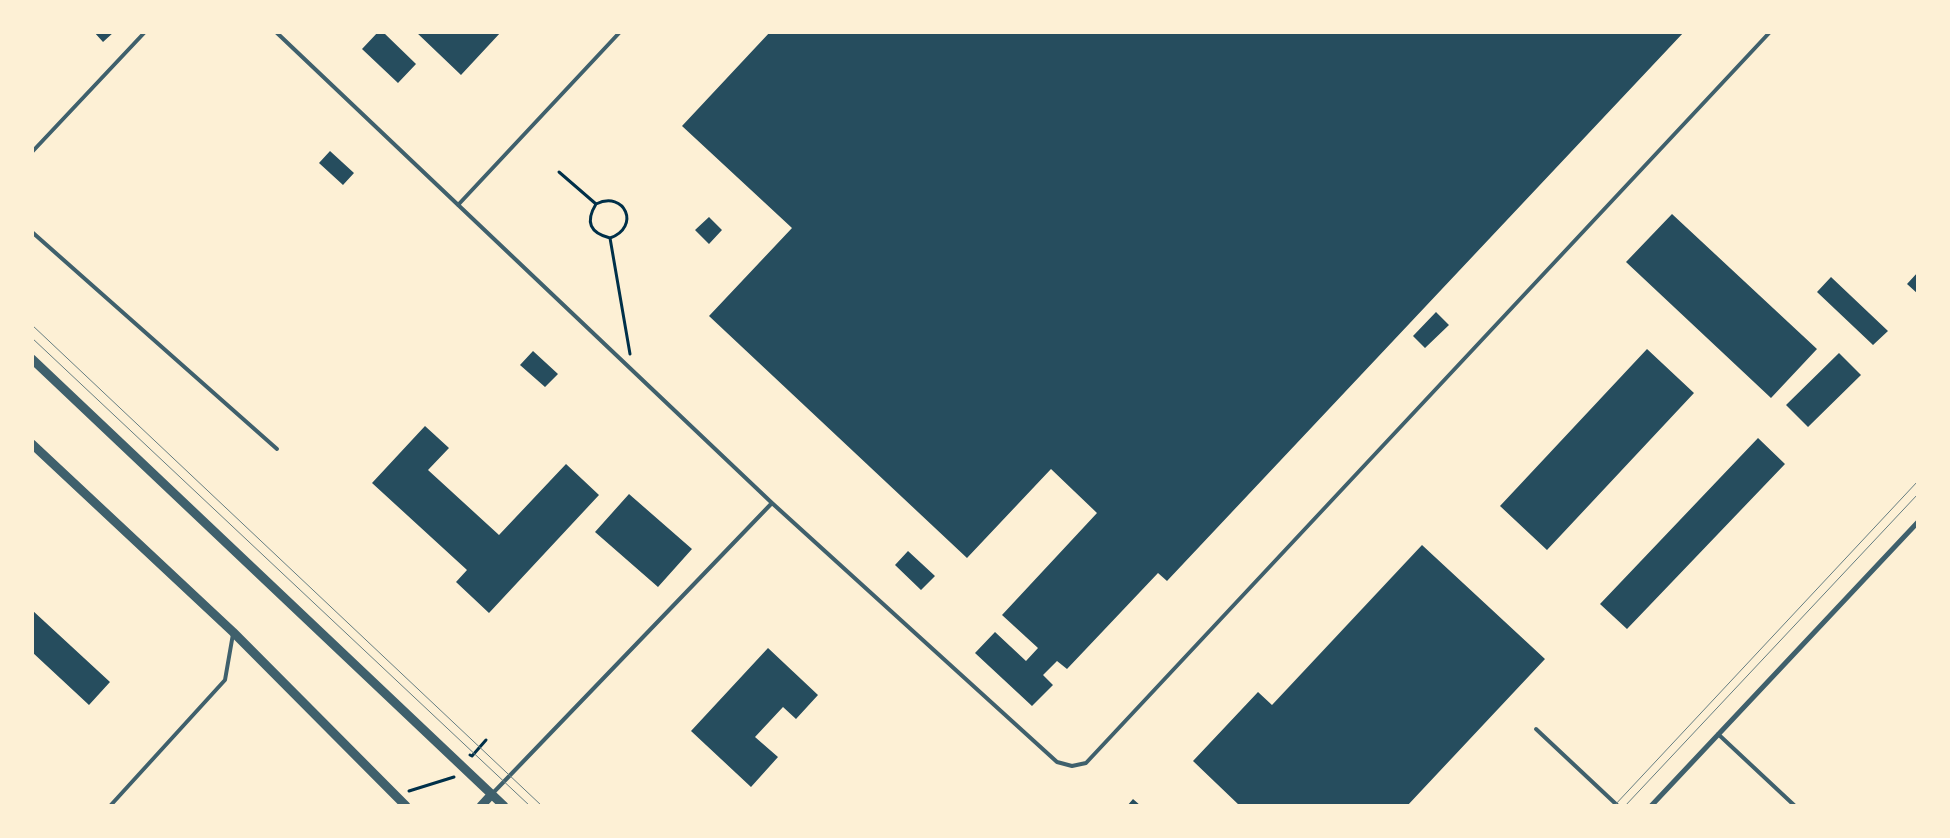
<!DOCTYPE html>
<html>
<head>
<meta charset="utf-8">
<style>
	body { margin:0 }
	#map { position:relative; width:1950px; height:838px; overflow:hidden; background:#fdf0d5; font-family:Manrope,sans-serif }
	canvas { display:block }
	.frame { position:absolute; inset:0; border:34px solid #fdf0d5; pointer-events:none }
</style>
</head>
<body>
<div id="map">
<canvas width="1950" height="838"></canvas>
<div class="frame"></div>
</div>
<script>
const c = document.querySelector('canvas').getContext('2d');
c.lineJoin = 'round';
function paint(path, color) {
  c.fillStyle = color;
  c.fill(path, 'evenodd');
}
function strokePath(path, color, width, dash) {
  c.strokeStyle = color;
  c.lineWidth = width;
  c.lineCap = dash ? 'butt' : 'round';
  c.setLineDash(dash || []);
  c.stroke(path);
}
paint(new Path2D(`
	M94 32H114L103 42Z
	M378 32H383L416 64 398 83 362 49Z
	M416 32H501L461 75Z
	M770 32H1684L1167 581 1158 573 1067 669 1057 661 1043 675 1053 685 1032 706 975 653 995 632 1026 661 1038 648 1002 615 1097 513 1051 469 967 558 709 316 792 228 682 126Z
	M330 151 354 173 343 185 319 163Z
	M1672 214 1817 349 1771 398 1626 262Z
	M709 217 722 230 709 244 695 230Z
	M1918 272V294L1907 284Z
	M1831 277 1888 331 1873 345 1817 292Z
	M1436 312 1449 325 1425 348 1413 336Z
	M1647 349 1694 393 1547 550 1500 506Z
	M533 351 558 374 545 387 520 365Z
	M1839 353 1861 375 1808 427 1786 405Z
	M425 426 449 448 428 470 499 535 566 464 599 495 489 613 456 582 467 570 372 483Z
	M1758 438 1785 464 1627 629 1600 604Z
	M629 494 692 549 658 587 595 532Z
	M1422 545 1545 659 1407 806H1240L1193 761 1258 692 1272 705Z
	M908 551 935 576 921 590 895 565Z
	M32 610 110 682 89 705 32 652Z
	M768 648 818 695 796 719 783 707 755 737 778 757 751 787 691 731Z
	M1133 799 1141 806H1127Z`), '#264d5e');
strokePath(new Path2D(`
	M559 172 596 204C625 190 641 227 610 238L630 354
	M596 204C585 222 590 233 610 238
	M470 755 472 756 486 740
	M409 791 454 777`), '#003049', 3);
strokePath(new Path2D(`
	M276 32 772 503 1057 762 1072 766 1086 763 1770 32
	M32 152 145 32
	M458 205 620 32
	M32 232 277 449
	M1536 729 1618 806
	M1718 734 1795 806
	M492 794 772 503
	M110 806 225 680 233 634`), '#3f606c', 4);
strokePath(new Path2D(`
	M1651 806 1918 522`), '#3f606c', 5);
strokePath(new Path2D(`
	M32 359 504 806
	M32 444 233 632 406 806
	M481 806 492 794`), '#3f606c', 9);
strokePath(new Path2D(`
	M32 325 542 806
	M32 338 530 806
	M1614 806 1918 481
	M1625 806 1918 494`), '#657d81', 1);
</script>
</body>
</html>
